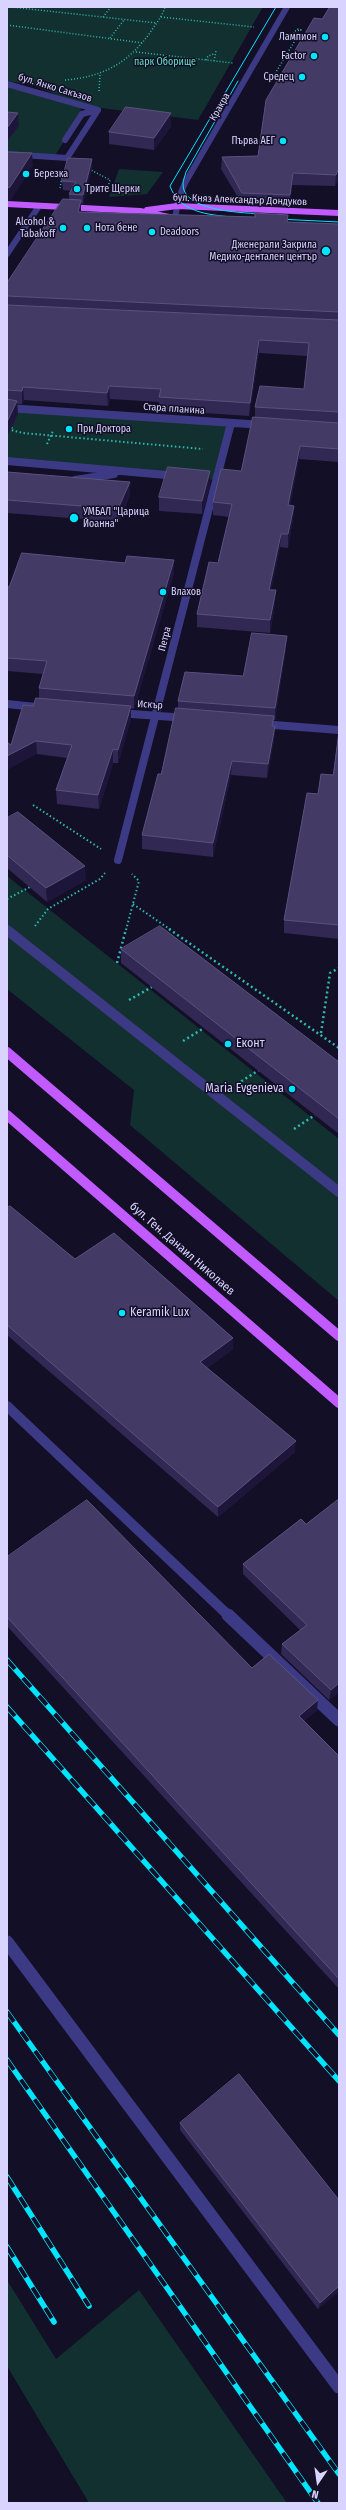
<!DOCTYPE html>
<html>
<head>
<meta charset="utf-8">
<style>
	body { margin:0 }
	#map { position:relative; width:346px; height:2510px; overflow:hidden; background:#130f26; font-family:"Fira Sans Condensed",sans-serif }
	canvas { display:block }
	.frame { position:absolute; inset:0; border:8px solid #d9d4ff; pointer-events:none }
	.north { position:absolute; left:298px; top:2462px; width:40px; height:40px; -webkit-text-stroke:3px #130f26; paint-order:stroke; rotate:193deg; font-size:11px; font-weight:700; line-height:16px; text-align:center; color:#d9d4ff }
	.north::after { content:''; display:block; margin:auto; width:14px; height:18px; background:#d9d4ff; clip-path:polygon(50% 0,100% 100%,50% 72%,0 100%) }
</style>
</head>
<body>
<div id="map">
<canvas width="346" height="2510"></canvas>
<div class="frame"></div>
<div class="north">N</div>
</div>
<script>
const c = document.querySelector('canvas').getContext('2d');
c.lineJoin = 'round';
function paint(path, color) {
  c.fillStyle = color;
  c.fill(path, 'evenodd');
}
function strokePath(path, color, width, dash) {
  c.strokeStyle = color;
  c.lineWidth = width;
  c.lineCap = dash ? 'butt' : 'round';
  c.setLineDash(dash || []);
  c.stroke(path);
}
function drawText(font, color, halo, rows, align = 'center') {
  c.font = font + ' "Fira Sans Condensed",sans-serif';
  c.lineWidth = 3;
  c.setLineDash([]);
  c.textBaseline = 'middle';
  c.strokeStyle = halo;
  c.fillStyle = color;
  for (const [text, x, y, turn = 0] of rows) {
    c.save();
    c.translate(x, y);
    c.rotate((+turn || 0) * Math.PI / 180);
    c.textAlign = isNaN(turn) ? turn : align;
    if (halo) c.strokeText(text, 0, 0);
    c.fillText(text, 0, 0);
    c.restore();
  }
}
paint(new Path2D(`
	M7 7H263L198 120 85 106 32 85 7 81Z
	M7 84 80 107 82 114 54 157 7 154Z
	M119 169 163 172 147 194 109 197Z
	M7 408 231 423 216 480 7 461Z
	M7 876 339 1139V1301L130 1125 134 1090 7 989Z
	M7 2280 56 2359 139 2290 287 2503H89L7 2366Z`), '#12302f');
strokePath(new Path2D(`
	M11 7 157 23
	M103 17 111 7
	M161 17 254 27
	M7 25 143 43
	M295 31 301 30 297 29
	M110 38 124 20
	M136 52 233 63
	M206 60 208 56 214 54
	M214 61 216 51
	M268 76 273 77 299 34 293 33
	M65 80C102 77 127 64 149 34 155 25 162 17 165 7
	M99 91 100 75
	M89 169 110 180 107 190
	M60 188 62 177`), '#2fb8b0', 1.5, [1, 2]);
strokePath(new Path2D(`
	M12 427 11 430 23 433 203 449
	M47 444 53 431
	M33 805 101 849
	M7 899 30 887
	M133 904 171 930
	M35 926 48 909 100 879 105 873
	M126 930 139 881 132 874`), '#2fb8b0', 2, [1.5, 2.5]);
strokePath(new Path2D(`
	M169 929 339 1048
	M117 963 126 929
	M129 1000 152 987
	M321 1033 330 973 339 968
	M183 1041 204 1028
	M237 1084 259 1070
	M294 1129 315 1115`), '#2fb8b0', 2.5, [2, 3]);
strokePath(new Path2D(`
	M7 84 98 110
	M65 140 82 114 94 111
	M7 154 67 158 98 110
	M175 218 179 197 185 183 287 7
	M7 254 39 206`), '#3d3a85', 6);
strokePath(new Path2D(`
	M7 408 264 425
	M7 461 178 476
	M75 480 114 474
	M7 704 36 707
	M118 713 187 718
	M261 724 339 730
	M118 860 231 423`), '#3d3a85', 8);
strokePath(new Path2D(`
	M7 930 339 1192
	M7 1406 229 1616`), '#3d3a85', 10);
strokePath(new Path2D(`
	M228 1615 339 1720
	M7 1942 339 2387`), '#3d3a85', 13);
strokePath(new Path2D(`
	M7 204 140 211 169 217
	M147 210 177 206 339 213`), '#c25bff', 6);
strokePath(new Path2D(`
	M7 1052 339 1336
	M7 1115 339 1403`), '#c25bff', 10);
strokePath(new Path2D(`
	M238 81 186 172C185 176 183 180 183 184 182 212 247 213 265 214
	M233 217C208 215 179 212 170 186L276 7
	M277 219 339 222`), '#00e5ff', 1);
const rail = new Path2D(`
	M7 1660 339 2035
	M7 1707 339 2081
	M7 2012 339 2474
	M7 2060 318 2503
	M7 2177 89 2306
	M7 2247 54 2322`);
strokePath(rail, '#00e5ff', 5.5);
strokePath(rail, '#130f26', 4, [12]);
paint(new Path2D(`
	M339 7V178L335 186 292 185 290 206 242 204 221 169 222 157 258 156 322 19Z
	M171 113V126L154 150 109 144V132Z
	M92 159V168L83 204 81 203V212L254 217V213L288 215V222L339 224V462L299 459 290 505 294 506 293 519 288 548 280 547 271 590 275 604 270 633 197 627V614L218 563 229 517 213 515V502L241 471 255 417V407L304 389 307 356 259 353 249 416 159 410V402L110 399 108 406 24 400 22 404H17L18 414 7 437V283L69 199V194L71 191 63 190 62 181Z
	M7 472 130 495 119 522 7 513Z
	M210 485 202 514 159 511V497Z
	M174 573 134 709 131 708V719L118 763H113L99 809 57 804 56 790 67 758 37 754 11 745 33 706 39 698V688L43 674 7 671V587Z
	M286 648 275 720H273V726H275L274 740 267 778 231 775 213 857 142 849V835L161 774 178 709V701L243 676Z
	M339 731V939L284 933V920L333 775Z
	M7 818 86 880 47 902 7 868Z
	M121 949 339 1062V1134L121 963Z
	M7 1208 75 1259 233 1338V1349L207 1368 295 1452 218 1517 7 1335Z
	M301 1519 339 1692 329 1700 281 1654 282 1644 300 1630 243 1574V1564Z
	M7 1557 252 1668 317 1710 304 1721 339 1756V1989L7 1626Z
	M180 2123 339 2291 318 2309 180 2130Z`), '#312854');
paint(new Path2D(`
	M18 113 19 126 7 141V128Z
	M171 113V126L154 150V138Z
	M32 153 33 166 11 200 7 201V188Z
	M92 159V168L83 204V195Z
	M339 168V178L335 186 336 175Z
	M293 173 292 185 290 206V195Z
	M81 200V212H78Z
	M259 340V353L249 416 250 403Z
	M109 386 110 399 108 406 107 393Z
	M23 387 24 400 22 404V391Z
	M17 401 18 414 7 437V422Z
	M300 446 299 459 287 519 288 505Z
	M210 471V485L202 514V501Z
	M130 482V495L119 522 118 509Z
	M294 506 293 519 288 548V534Z
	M281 534 280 547 269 603V590Z
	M174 560V573L134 709V696Z
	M276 590 275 604 270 633V620Z
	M287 636 286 648 275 720V708Z
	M131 706V719L118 763V750Z
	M275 726 274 740 267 778 268 764Z
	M36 741 37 754 7 770V756Z
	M113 749V763L99 809 98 795Z
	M232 761 231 775 213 857V843Z
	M85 866 86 880 47 902 46 888Z
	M233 1338V1349L200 1373V1362Z
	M296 1441 295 1452 218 1517V1507Z
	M339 1683V1692L329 1700 331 1690Z
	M318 1700 317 1710 298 1726 299 1716Z
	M339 2286V2291L318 2309 320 2303Z`), '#1d163a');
const building = new Path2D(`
	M330 7H339V168L336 175 293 173 290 195 242 193 222 157 258 156 266 100 314 18 322 19Z
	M126 107 171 113 154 138 109 132Z
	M7 112 18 113 7 128Z
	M7 152 32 153 10 187 7 188Z
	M68 158 92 159 83 195 69 194 76 182 62 181Z
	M63 199 81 200 78 212 256 217 254 213 288 215 287 222 339 224V312L7 296V283Z
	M7 305 339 320V412L255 407 260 386 304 389 309 343 259 340 250 403 159 397 161 389 109 386 107 393 23 387 22 391 7 390Z
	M7 399 17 401 7 422Z
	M253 417 339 423V449L300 446 288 505 294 506 288 534H281L269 590H276L270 620 197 614 209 562 218 563 232 504 213 502 221 469 241 471Z
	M168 467 210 471 202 501 159 497Z
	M7 472 130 482 118 509 7 500Z
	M22 553 125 563 127 556 174 560 134 696 39 688 47 661 7 658V587H9Z
	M252 633 287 636 275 708 178 701 185 672 243 676Z
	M36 698 131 706 118 750 113 749 98 795 56 790 72 745 36 741 7 756V742L11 745 23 705 33 706Z
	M176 708 274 716 272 726H275L268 764 232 761 213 843 142 835 158 774H161Z
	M339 731V925L284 920 307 793 318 794 321 774 333 775Z
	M18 812 85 866 46 888 7 855V818Z
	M160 926 339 1062V1119L121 949Z
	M10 1206 75 1259 114 1233 233 1338 200 1362 296 1441 218 1507 7 1325V1208Z
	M339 1499V1683L331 1690 282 1644 307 1625 243 1564 301 1519 306 1524Z
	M87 1500 252 1668 269 1654 318 1700 299 1716 339 1756V1979L7 1617V1557Z
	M239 2074 339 2200V2286L320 2303 180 2123Z`);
paint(building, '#433a66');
strokePath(building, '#5a527e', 1);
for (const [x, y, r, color] of [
	[325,37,4,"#00e5ff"],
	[314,56,4,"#00e5ff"],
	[302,77,4,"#00e5ff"],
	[283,141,4,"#00e5ff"],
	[26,174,4,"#00e5ff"],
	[77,189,4,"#00e5ff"],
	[63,228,4,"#00e5ff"],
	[87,228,4,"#00e5ff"],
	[152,232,4,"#00e5ff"],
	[326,251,5,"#00e5ff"],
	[69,429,4,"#00e5ff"],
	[74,518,5,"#00e5ff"],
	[163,592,4,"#00e5ff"],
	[228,1044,4,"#00e5ff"],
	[292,1089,4,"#00e5ff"],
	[122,1313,4,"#00e5ff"]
]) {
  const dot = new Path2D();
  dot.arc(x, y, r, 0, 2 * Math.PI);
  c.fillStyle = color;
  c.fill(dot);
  strokePath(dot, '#130f26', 1.5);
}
drawText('10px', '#d9d4ff', '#130f26', [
	["Лампион",317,37,"right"],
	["Factor",306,56,"right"],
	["Средец",294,77,"right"],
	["Първа АЕГ",275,141,"right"],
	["Березка",34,174],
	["Трите Щерки",85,189],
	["Alcohol &",55,222,"right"],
	["Tabakoff",55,234,"right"],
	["Нота бене",95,228],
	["Deadoors",160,232],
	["Дженерали Закрила",317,245,"right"],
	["Медико-дентален център",317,257,"right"],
	["При Доктора",77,429],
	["УМБАЛ \"Царица",83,512],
	["Йоанна\"",83,524],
	["Влахов",171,592]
], 'left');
drawText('10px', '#5fe0c0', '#130f26', [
	["парк Оборище",165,62]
]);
drawText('10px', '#d9d4ff', '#130f26', [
	["бул. Янко Сакъзов",55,88,17],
	["Кракра",220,107,-60],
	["бул. Княз Александър Дондуков",240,200,2],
	["Стара планина",174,409,4],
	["Петра",165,639,-76],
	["Искър",150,705,4]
]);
drawText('12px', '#d9d4ff', '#130f26', [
	["Еконт",236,1044],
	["Maria Evgenieva",284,1089,"right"],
	["Keramik Lux",130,1313]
], 'left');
drawText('12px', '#d9d4ff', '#130f26', [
	["бул. Ген. Данаил Николаев",182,1249,41]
]);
</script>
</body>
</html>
